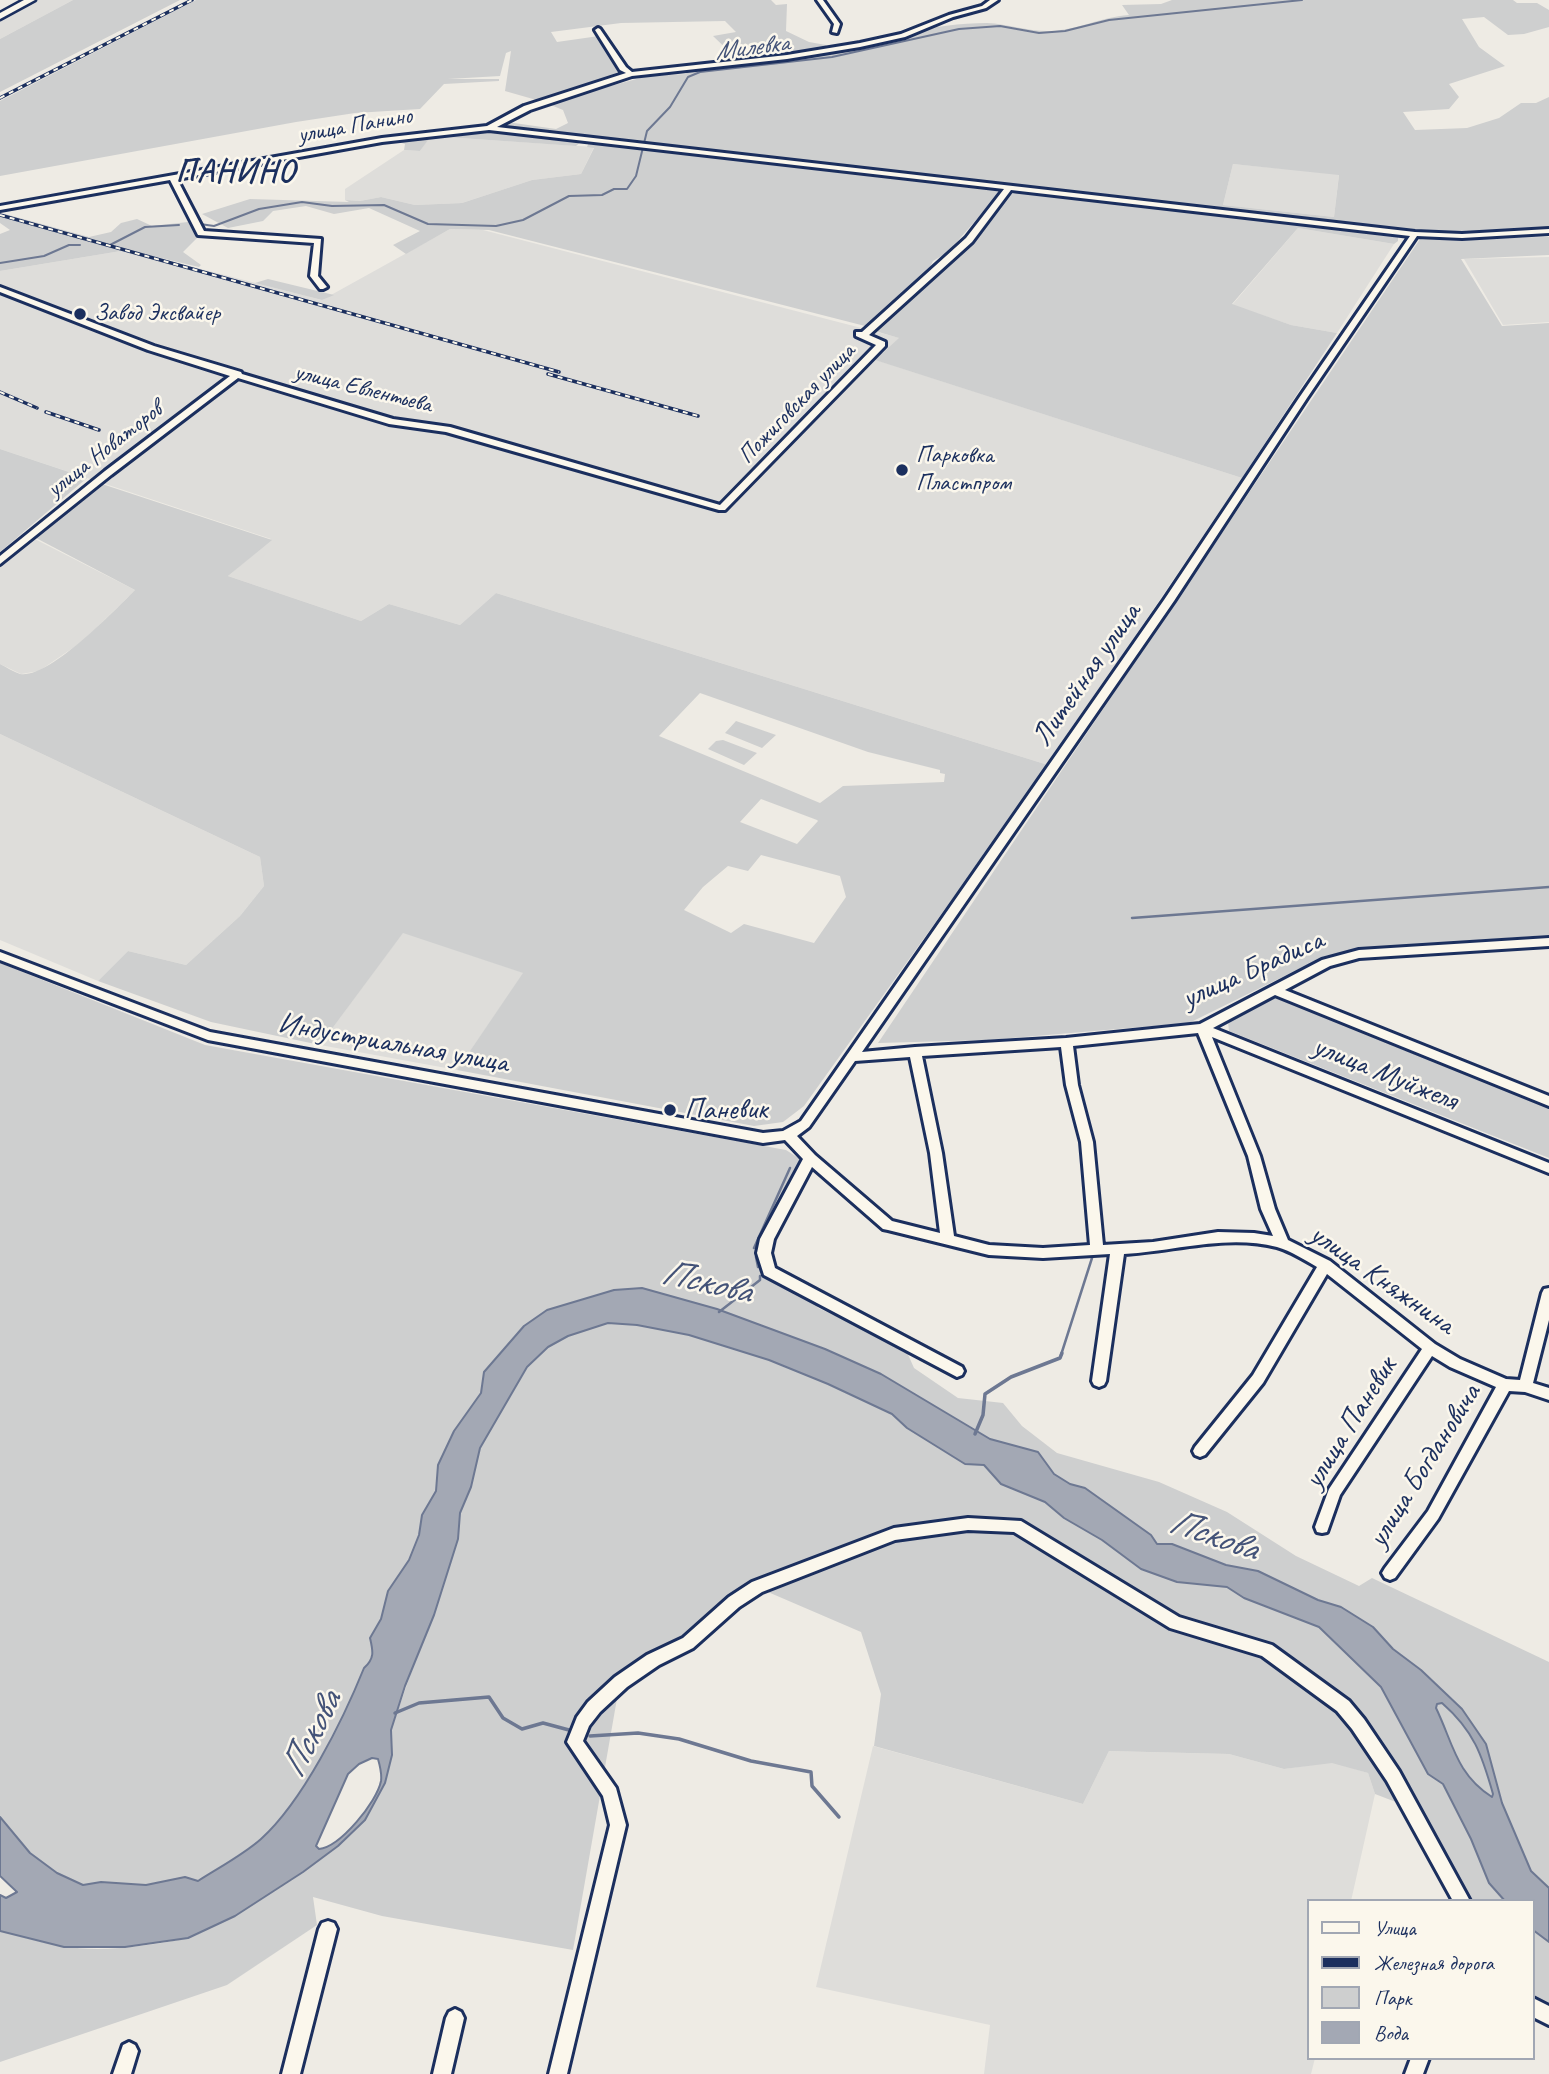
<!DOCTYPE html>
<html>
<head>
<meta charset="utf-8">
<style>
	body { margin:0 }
	#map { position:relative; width:1549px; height:2074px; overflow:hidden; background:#eeebe4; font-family:Caveat,sans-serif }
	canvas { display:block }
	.legend { position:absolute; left:1307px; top:1899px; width:228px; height:161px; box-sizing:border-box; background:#fbf7ec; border:2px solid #a1a7b3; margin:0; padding:9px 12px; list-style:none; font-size:21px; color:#1b2f5e }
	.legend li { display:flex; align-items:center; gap:14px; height:35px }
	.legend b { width:35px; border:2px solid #a1a7b3 }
</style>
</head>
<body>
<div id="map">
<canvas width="1549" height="2074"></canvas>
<ul class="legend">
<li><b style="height:9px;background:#fbf7ec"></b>Улица</li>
<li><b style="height:9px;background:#1b2f5e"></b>Железная дорога</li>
<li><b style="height:19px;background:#cecfcf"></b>Парк</li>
<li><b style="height:19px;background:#a3a8b4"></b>Вода</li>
</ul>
</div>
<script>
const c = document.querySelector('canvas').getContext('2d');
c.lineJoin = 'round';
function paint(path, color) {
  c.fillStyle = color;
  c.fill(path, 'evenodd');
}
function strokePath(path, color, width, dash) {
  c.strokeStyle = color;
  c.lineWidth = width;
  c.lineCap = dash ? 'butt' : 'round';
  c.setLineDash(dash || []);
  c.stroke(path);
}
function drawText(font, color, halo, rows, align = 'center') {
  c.font = font + ' Caveat,sans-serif';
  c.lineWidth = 5;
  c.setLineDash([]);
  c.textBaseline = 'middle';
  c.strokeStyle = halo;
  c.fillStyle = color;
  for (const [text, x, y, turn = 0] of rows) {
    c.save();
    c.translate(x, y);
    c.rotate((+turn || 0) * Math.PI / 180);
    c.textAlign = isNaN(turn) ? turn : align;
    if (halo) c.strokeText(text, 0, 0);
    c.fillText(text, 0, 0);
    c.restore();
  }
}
paint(new Path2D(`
	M38 0H73L0 39V19Z
	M430 136 594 147 581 174 532 180 462 203 415 205 381 197 360 201 345 200V189L404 150 420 151Z
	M1233 164 1339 174 1334 217 1223 205Z
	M1298 228 1394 244 1337 333 1291 325 1232 305Z
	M450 229 483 230 900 338 876 360 1242 478 1048 765 496 593 460 625 389 604 361 621 228 576 271 539 0 449V271L127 250 322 300Z
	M1549 257V322L1503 325 1464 259Z
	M23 533 135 590 83 641 39 671 21 674 0 664V552Z
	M0 734 260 857 264 886 240 916 186 965 128 951 98 981 0 940Z
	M403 932 524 973 457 1070 320 1045Z
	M873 1746 1083 1804 1109 1751 1229 1754 1284 1769 1332 1762 1368 1773 1375 1794 1351 1901H1309V2058H1315L1311 2074H984L990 2025 816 1987Z`), '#deddda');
paint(new Path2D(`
	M73 0H180L0 92V39Z
	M196 0H771L776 5 787 4 786 31 809 42 826 45 830 52C881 39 933 23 987 23 1009 24 1030 32 1051 31 1078 30 1100 17 1129 15L1122 5 1161 4 1172 0H1513L1517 3H1537L1549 10V27L1524 34 1508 35 1484 17 1462 19 1479 47 1505 66 1449 84 1459 97 1449 109 1403 112 1415 130 1467 128 1499 118 1521 103H1536L1549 97V228L1442 234 1415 231 586 137 576 146 431 136 420 151 404 150 405 144 392 140C422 136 485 140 507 122L556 129 568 123 563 110 546 103 648 76 686 74 689 70 739 61 713 36 736 32 725 21 621 23 551 32 557 42 599 36 628 74 540 101 505 91 511 51 506 53 500 76 448 79H499V81L444 84 420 109 355 113 296 122 0 176V101ZM1233 164 1339 175 1334 217 1223 205Z
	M593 141 1003 189 948 252 933 261 925 277 869 327 489 230 450 229 406 254 393 245 420 231 369 208 334 214 306 206 273 211 263 221 228 228 202 214 250 199 349 202 345 200 360 201 381 197 415 205 462 203 532 180 581 174 594 148 587 147 589 142Z
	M1023 192 1398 235V241L1394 244 1298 228 1232 304 1291 325 1337 333 1242 478 875 360 899 338 875 331 969 245 1008 195Z
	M5 214 89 237 111 232 121 223 137 219 152 226 188 222 198 237 183 252 201 265 199 267 127 250 0 271V234L10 230 0 223V215Z
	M1549 237V255L1461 259 1502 326 1549 323V935L1365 948 1325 956 1189 1023 988 1040 878 1043 1420 239Z
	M268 279 334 295 322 300 255 283Z
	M0 449 87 478 0 552Z
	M102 484 272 540 228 576 361 621 389 604 460 625 496 593 1048 765 804 1106 783 1122 754 1126 457 1070 523 973 403 933 320 1045 211 1022 98 981 128 951 186 965 240 916 264 886 260 857 0 734V664C6 667 14 672 20 674 49 679 114 611 135 590L36 538ZM700 693 868 752 940 770V773L945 774 944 782 843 786 820 803 659 736ZM761 799 817 820 818 821 797 844 740 822ZM761 855 840 876 846 897 814 943 744 924 731 933 684 910 703 887 728 866 748 871Z
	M736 721 776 735 762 748 725 733Z
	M723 740 757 753 744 765 708 749 716 741Z
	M0 963 205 1045 786 1150 803 1161 760 1259V1274L812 1298 818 1308 888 1339 906 1350 914 1368 958 1398 1003 1403 1022 1426 1057 1453 1159 1482 1227 1512 1296 1556 1359 1586 1372 1578 1549 1662V1888L1531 1871 1502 1803 1486 1744 1462 1709 1421 1670 1393 1649 1373 1627 1341 1607 1318 1600 1258 1571 1226 1565 1172 1544H1157L1151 1535 1085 1488 1070 1484 1054 1474 1038 1452 990 1439 881 1375 825 1349 717 1309 642 1288 614 1290 547 1310 524 1326 484 1372 481 1393 454 1431 438 1464 436 1491 422 1515 420 1535 409 1560 388 1592 381 1619 370 1638C373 1651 374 1658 364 1668 343 1720 303 1801 261 1839 243 1855 218 1868 198 1881L185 1877 146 1885 101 1882 83 1885 57 1873 29 1853 0 1817Z
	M1279 998 1549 1105V1158L1229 1031 1228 1022 1264 1000Z
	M608 1323C691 1328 774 1358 848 1394 862 1400 879 1406 892 1415 921 1434 948 1462 984 1465L1001 1484 1045 1502 1064 1518 1177 1582 1227 1587 1244 1598 1319 1627 1381 1687 1428 1774 1443 1784 1471 1839 1489 1883 1505 1901H1466L1414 1809 1375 1794 1368 1773 1332 1763 1284 1769 1229 1754 1109 1751 1083 1804 874 1746 881 1694 861 1632 747 1583 687 1633 622 1670 573 1950 382 1916 313 1897 317 1925 227 1985 0 2062V1931C21 1936 41 1943 62 1946 101 1953 146 1946 184 1939 204 1935 227 1916 244 1906 317 1864 395 1826 391 1730L458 1539 460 1513 471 1487 480 1448 527 1367 548 1347 568 1336Z
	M1442 1703C1475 1733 1481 1753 1493 1794L1492 1797C1457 1772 1452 1744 1436 1708L1437 1704Z
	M1533 1930 1549 1942V2014L1533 2006Z`), '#cecfcf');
const water = new Path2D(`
	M642 1288 717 1309 825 1349 881 1374 990 1439 1038 1452 1054 1474 1070 1484 1085 1488 1151 1535 1157 1544H1172L1226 1565 1258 1571 1318 1600 1341 1607 1373 1627 1393 1649 1421 1670 1462 1709 1486 1744 1502 1803 1531 1871 1549 1888V1942L1533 1930V1901H1505L1489 1883 1471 1839 1443 1784 1428 1774 1381 1687 1319 1627 1244 1598 1227 1587 1177 1582 1141 1569 1102 1540 1064 1518 1045 1502 1001 1484 984 1465 965 1464 907 1428 892 1414 828 1384 769 1360 689 1335 637 1325 608 1323 568 1336 548 1347 527 1367 480 1448 471 1487 460 1513 458 1539 434 1615 405 1686 391 1730 392 1755 385 1783 365 1820 338 1846 303 1872 235 1916 188 1938 125 1947H64L0 1931V1895L6 1898 17 1892 0 1876V1817L30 1853 57 1873 83 1885 101 1882 146 1885 185 1877 198 1881C218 1868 243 1855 261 1839 303 1801 343 1720 364 1668 375 1658 373 1651 370 1638L381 1619 388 1591 409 1560 419 1535 422 1515 436 1491 438 1465 454 1431 481 1393 484 1372 524 1326 547 1310 614 1290ZM1442 1703C1474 1731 1482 1755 1493 1794L1492 1797C1456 1774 1453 1743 1436 1708L1437 1704ZM372 1758 378 1759C380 1766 382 1774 381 1781 377 1802 340 1847 319 1849L316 1846 348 1774 359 1764Z`);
paint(water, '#a3a8b4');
strokePath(water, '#6d7892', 2);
strokePath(new Path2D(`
	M200 224 214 226 259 209 302 202 332 206 384 205 428 224 496 226 523 220 569 196 602 195 614 189H627L636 176 647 131 670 107 688 77 700 72 832 57 959 29 1000 26 1039 33 1065 31 1109 20 1302 0
	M110 245 145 227 179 225
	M0 263 44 256 69 245H80`), '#6d7892', 2);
strokePath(new Path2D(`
	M1132 918 1549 887
	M754 1248 790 1168
	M756 1257 758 1267
	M719 1312 760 1280V1276
	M1061 1355 1092 1258`), '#6d7892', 2.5);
strokePath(new Path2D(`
	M975 1434 983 1415 985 1394 1011 1377 1060 1358 1062 1353
	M395 1713 419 1703 489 1697 503 1718 522 1729 543 1723 569 1730
	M590 1736 638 1733 679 1739 751 1761 811 1772 812 1786 839 1817`), '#6d7892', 3.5);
const minor = new Path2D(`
	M817 0H823L840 24 837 33 832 32 834 24Z
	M990 0H998L986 8 953 17 905 37 860 47 787 59 632 76 530 110 497 127 1415 232 1462 234 1549 229V233L1462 238 1417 236 1307 398 1174 601 862 1052 915 1047 1066 1038 1200 1024 1322 960 1359 950 1549 938V946L1359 958 1330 966 1285 990 1549 1096V1106L1275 995 1213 1028 1549 1163V1173L1212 1037 1260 1156 1275 1209 1288 1240 1330 1261 1435 1344 1460 1359 1506 1379 1520 1380 1542 1293 1544 1289 1549 1288V1320L1533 1383 1549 1388V1400L1525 1392 1509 1391 1438 1519 1395 1578 1390 1580 1385 1578 1382 1573 1385 1568 1428 1511 1496 1387 1450 1367 1432 1356 1340 1495 1327 1532 1322 1533 1317 1532 1315 1527 1329 1489 1422 1349 1327 1274 1263 1383 1205 1455 1200 1457 1195 1455 1193 1451 1195 1447 1253 1375 1317 1267C1305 1260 1291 1251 1277 1247 1227 1234 1175 1251 1124 1254L1106 1381 1104 1385 1099 1387 1094 1385 1092 1381 1110 1254 1043 1258 989 1255 888 1230 883 1229 812 1167 774 1239 771 1253 775 1268 962 1367 964 1371 962 1375 957 1377 764 1275 757 1253 760 1239 803 1159 785 1140 763 1143 208 1040 0 960V952L210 1032 763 1133 783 1131 801 1121 1164 600 1299 398 1410 236 1011 190 972 242 869 335 885 342V346L725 510H719L446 432 389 424 238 378 111 475 0 564V556L105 471 230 376 148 350 0 292V287L154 346 241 372 242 374 393 419 450 427 720 505 876 345 856 336V332H862L966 238 1004 189 489 130 382 142 177 179 204 231 321 239 318 276 327 287 323 289H320L310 276 314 243 198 235 170 180 0 210V206L382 138 487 126 524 106 626 73 620 70 595 30 598 28 600 29 626 67 632 72 787 55 860 43 901 34 949 15 982 6ZM1198 1033 1248 1156 1261 1209 1273 1236 1254 1233 1218 1232 1153 1242 1103 1245 1093 1142 1078 1085 1073 1046ZM1061 1047 1066 1085 1081 1142 1090 1245 1043 1248 989 1245 954 1236 942 1153 922 1056ZM910 1057 930 1153 940 1233 892 1221 815 1155 797 1136 809 1127 855 1061Z
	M968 1518 1021 1521 1179 1617 1272 1645 1349 1701 1364 1719 1399 1771 1470 1901H1453L1387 1781 1352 1729 1337 1711 1262 1656 1170 1628 1014 1532 968 1530 895 1540 762 1592 739 1607 693 1648 659 1665 627 1687 600 1712 589 1726 583 1741 616 1788 626 1825 567 2074H549L610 1825 603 1796 567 1742 577 1717 588 1702 615 1677 647 1655 683 1638 729 1597 752 1582 894 1528Z
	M328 1921 334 1923 337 1929 300 2074H282L319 1929 322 1923Z
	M1533 1998 1549 2006V2025L1533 2017Z
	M455 2009 461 2012 464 2018 451 2074H433L446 2018 449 2012Z
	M129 2042 135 2045 138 2051 131 2074H113L123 2045Z
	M1411 2058H1429L1423 2074H1405Z`);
const major = new Path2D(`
	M24 0H35L0 19V13Z`);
strokePath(minor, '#1b2f5e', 6);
strokePath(major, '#1b2f5e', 5);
paint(minor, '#fbf7ec');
paint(major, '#fbf7ec');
const rail = new Path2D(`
	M0 98 192 0
	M0 215 559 372
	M548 374 698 416
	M0 392 37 408
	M46 412 99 430`);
strokePath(rail, '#1b2f5e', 3.5);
strokePath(rail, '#fbf7ec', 2, [5]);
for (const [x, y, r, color] of [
	[80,314,7,"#1b2f5e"],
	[902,470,7,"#1b2f5e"],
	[670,1110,7,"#1b2f5e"]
]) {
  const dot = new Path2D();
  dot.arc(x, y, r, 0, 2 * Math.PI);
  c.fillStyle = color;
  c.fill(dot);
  strokePath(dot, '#fbf7ec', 2.5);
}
drawText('24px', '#1b2f5e', '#fbf7ec', [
	["улица Панино",355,126,-10],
	["улица Евлентьева",363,389,14],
	["Пожиговская улица",797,404,-46],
	["улица Новаторов",105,450,-38]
]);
drawText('24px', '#1b2f5e', '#fbf7ec', [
	["Завод Эксвайер",94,314],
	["Парковка",916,456],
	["Пластпром",916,484]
], 'left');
drawText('italic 26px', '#445378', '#fbf7ec', [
	["Милевка",752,48,-7]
]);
drawText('30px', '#1b2f5e', '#fbf7ec', [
	["Литейная улица",1087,675,-55],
	["улица Брадиса",1253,970,-24],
	["Индустриальная улица",393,1044,10],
	["улица Муйжеля",1385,1074,22],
	["улица Княжнина",1382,1280,35],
	["улица Паневик",1351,1423,-58],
	["улица Богдановича",1425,1466,-58]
]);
drawText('30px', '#1b2f5e', '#fbf7ec', [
	["Паневик",684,1110]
], 'left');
c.letterSpacing = '2px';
drawText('bold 32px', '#1b2f5e', '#fbf7ec', [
	["ПАНИНО",236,173]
]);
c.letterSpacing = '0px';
drawText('italic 38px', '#445378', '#fbf7ec', [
	["Пскова",706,1283,13],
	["Пскова",1213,1536,19],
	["Пскова",312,1735,-63]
]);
</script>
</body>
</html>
